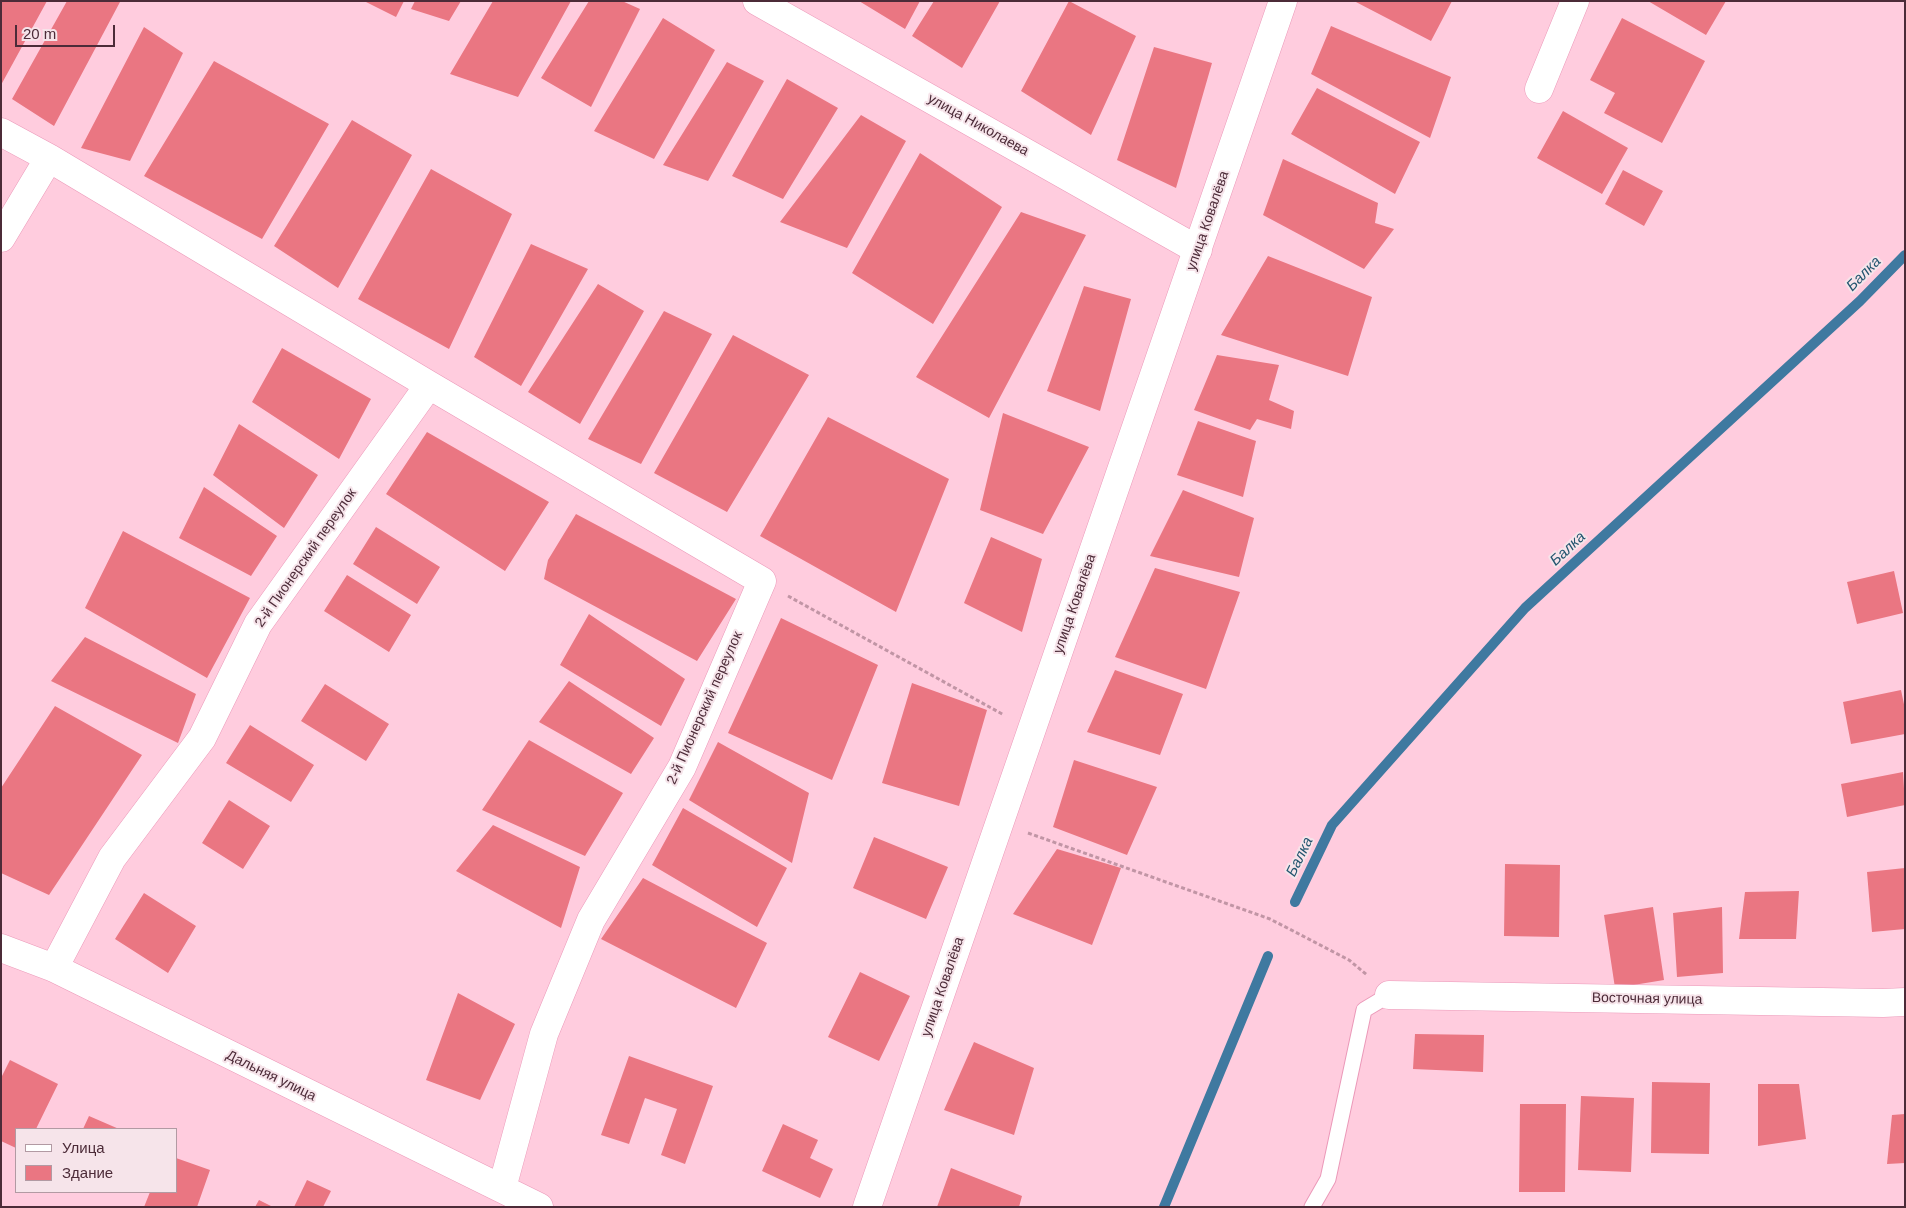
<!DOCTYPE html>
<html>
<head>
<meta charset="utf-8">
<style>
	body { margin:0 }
	#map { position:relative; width:1906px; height:1208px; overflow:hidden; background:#ffccde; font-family:Arial,sans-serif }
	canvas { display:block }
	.frame { position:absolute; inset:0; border:2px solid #4c2b38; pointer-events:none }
	.legend { position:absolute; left:15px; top:1128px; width:162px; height:65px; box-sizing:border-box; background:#f6e4ea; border:1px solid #b29aa3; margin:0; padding:6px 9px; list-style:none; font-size:15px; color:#4c2b38 }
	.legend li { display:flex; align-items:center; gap:10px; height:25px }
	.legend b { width:25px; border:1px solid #b29aa3 }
	.scale { position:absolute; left:15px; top:25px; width:100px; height:22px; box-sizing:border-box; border:2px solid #4c2b38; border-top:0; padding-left:6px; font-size:15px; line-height:18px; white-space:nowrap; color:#4c2b38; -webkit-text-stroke:4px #f6e4ea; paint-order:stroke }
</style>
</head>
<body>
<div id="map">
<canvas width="1906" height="1208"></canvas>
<div class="frame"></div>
<ul class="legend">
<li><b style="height:6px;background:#fff"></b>Улица</li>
<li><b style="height:14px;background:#ea7682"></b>Здание</li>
</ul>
<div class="scale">20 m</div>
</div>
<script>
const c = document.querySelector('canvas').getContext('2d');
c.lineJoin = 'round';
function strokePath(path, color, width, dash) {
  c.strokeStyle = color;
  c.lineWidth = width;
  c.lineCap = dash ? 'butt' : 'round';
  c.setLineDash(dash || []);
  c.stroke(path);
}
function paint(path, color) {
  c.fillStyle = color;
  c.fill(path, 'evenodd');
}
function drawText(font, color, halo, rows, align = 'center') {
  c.font = font + ' Arial,sans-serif';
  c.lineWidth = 4;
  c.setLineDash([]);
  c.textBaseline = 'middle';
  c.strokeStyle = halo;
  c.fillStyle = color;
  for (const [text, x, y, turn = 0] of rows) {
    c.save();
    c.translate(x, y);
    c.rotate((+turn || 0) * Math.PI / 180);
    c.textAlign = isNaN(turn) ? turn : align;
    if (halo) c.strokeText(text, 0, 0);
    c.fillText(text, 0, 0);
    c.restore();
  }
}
strokePath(new Path2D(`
	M1295 902 1332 825 1525 608 1860 301 1905 255
	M1164 1207 1268 956`), '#3f79a0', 10);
paint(new Path2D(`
	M1 1H47L1 85Z
	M67 1 120 2 54 126 12 99Z
	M364 1H404L396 17Z
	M415 1H461L449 21 411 9Z
	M493 1H571L518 97 450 74Z
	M589 1H622L640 9 591 107 541 78Z
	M859 1H920L905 29Z
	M934 1H1000L962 68 912 36Z
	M1069 1 1136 36 1091 135 1021 91Z
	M1354 1H1452L1431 41Z
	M1648 1H1726L1706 35Z
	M663 18 715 50 654 159 594 131Z
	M1622 18 1705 61 1662 143 1604 113 1615 93 1590 80Z
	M1331 26 1451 77 1430 138 1311 74Z
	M144 27 183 53 130 161 81 148Z
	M1154 47 1212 63 1176 188 1117 160Z
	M214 61 329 124 262 239 144 176Z
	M727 62 764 81 708 181 663 165Z
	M787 79 838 108 783 199 732 176Z
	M1317 88 1420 142 1395 194 1291 134Z
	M1563 111 1628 148 1602 194 1537 158Z
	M861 115 906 141 847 248 780 222Z
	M352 120 412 155 338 288 274 246Z
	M920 153 1002 207 933 324 852 273Z
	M1283 159 1378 203 1375 223 1394 229 1364 269 1263 215Z
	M431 169 512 214 449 349 358 299Z
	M1623 170 1663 191 1644 226 1605 204Z
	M1021 212 1086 235 989 418 916 377Z
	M531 244 588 269 521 386 474 357Z
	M1268 256 1372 297 1348 376 1221 335Z
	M598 284 644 311 580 424 528 392Z
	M1084 286 1131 299 1100 411 1047 391Z
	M664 311 712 334 641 464 588 439Z
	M733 335 809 375 727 512 654 473Z
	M282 348 371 399 339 459 252 402Z
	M1217 355 1279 365 1269 400 1294 411 1291 429 1257 419 1250 430 1194 410Z
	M1003 413 1089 447 1043 534 980 510Z
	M828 417 949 479 896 612 760 536Z
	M1198 421 1256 441 1243 497 1177 475Z
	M239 424 318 475 284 528 213 475Z
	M427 432 549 502 505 571 386 494Z
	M204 487 277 536 251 576 179 538Z
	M1183 490 1254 518 1239 577 1150 556Z
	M576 514 736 599 697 661 544 579 548 560Z
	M376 527 440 567 417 604 353 564Z
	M123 531 250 598 207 678 85 608Z
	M991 537 1042 559 1022 632 964 603Z
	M1155 568 1240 592 1206 689 1115 657Z
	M1894 571 1903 613 1857 624 1847 582Z
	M347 575 411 615 389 652 324 611Z
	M589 614 685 679 661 726 560 665Z
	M781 618 878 665 832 780 728 733Z
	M85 637 196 694 178 743 51 681Z
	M1115 670 1183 694 1160 755 1087 732Z
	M569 681 654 738 631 774 539 722Z
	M912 683 987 710 959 806 882 783Z
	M325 684 389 724 366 761 301 721Z
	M1901 690 1905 709V734L1851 744 1843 702Z
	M55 706 142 755 49 895 1 873V788Z
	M250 725 314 765 291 802 226 763Z
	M529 740 623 793 585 856 482 810Z
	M718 742 809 793 792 863 689 800Z
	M1074 760 1157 787 1127 855 1053 827Z
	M1903 772 1905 805 1847 817 1841 784Z
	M229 800 270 826 243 869 202 843Z
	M683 808 787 868 757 927 652 865Z
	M493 825 580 867 561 928 456 871Z
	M874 837 948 867 926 919 853 888Z
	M1057 849 1121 868 1092 945 1013 914Z
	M1505 864 1560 865 1559 937 1504 936Z
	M1905 868V929L1872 932 1867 872Z
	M643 878 767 943 736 1008 601 939Z
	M1799 891 1796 939H1739L1745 892Z
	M144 893 196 926 168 973 115 939Z
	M1653 907 1664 980 1615 988 1604 915Z
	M1722 907 1723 973 1677 977 1673 913Z
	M860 972 910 996 879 1061 828 1037Z
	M458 993 515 1024 480 1100 426 1080Z
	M1415 1034 1484 1035 1483 1072 1413 1069Z
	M974 1042 1034 1068 1014 1135 944 1110Z
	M629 1056 713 1086 685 1164 661 1155 677 1109 645 1098 629 1144 601 1135Z
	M10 1060 58 1084 36 1129H16V1148L1 1141V1078Z
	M1652 1082 1710 1083 1709 1154 1651 1153Z
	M1758 1084H1799L1806 1139 1758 1146Z
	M1581 1096 1634 1098 1631 1172 1578 1170Z
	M1520 1104H1566L1565 1192H1519Z
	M1905 1114V1163L1887 1164 1892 1115Z
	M89 1116 119 1129H83Z
	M783 1124 818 1140 810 1158 833 1169 820 1198 762 1171Z
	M176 1158 210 1170 197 1207H144L150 1192H176Z
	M951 1168 1022 1196 1019 1207H937Z
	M307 1180 331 1191 323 1207H294Z
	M259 1200 273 1207H255Z`), '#ea7682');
const lane = new Path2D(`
	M1312 1207 1328 1179 1364 1010 1389 995`);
const street = new Path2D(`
	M757 1 1198 250
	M1539 89 1575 1
	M1 132 49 158 429 385 762 581 682 767 591 920 544 1034 502 1188
	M1 238 49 158
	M1 948 54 968 539 1207
	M54 968 112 858 202 738 258 624 429 385
	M1389 995 1883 1003 1905 1002
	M867 1207 1283 1`);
strokePath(lane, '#eb99b9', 17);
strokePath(street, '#eb99b9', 29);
strokePath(new Path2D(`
	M788 596 1004 715
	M1028 833 1270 919 1349 960 1367 975`), '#c195a5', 3, [4, 2.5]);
strokePath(lane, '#fff', 15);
strokePath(street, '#fff', 28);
drawText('14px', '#4c2b38', '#f6e4ea', [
	["улица Николаева",978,125,29],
	["улица Ковалёва",1208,221,-71],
	["2-й Пионерский переулок",306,558,-55],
	["улица Ковалёва",1075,604,-71],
	["2-й Пионерский переулок",705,708,-66],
	["улица Ковалёва",943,987,-71],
	["Восточная улица",1647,999,1],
	["Дальняя улица",271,1076,26]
]);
drawText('italic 15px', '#22556f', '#f6e4ea', [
	["Балка",1864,274,-45],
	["Балка",1568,549,-43],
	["Балка",1300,857,-64]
]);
</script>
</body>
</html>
